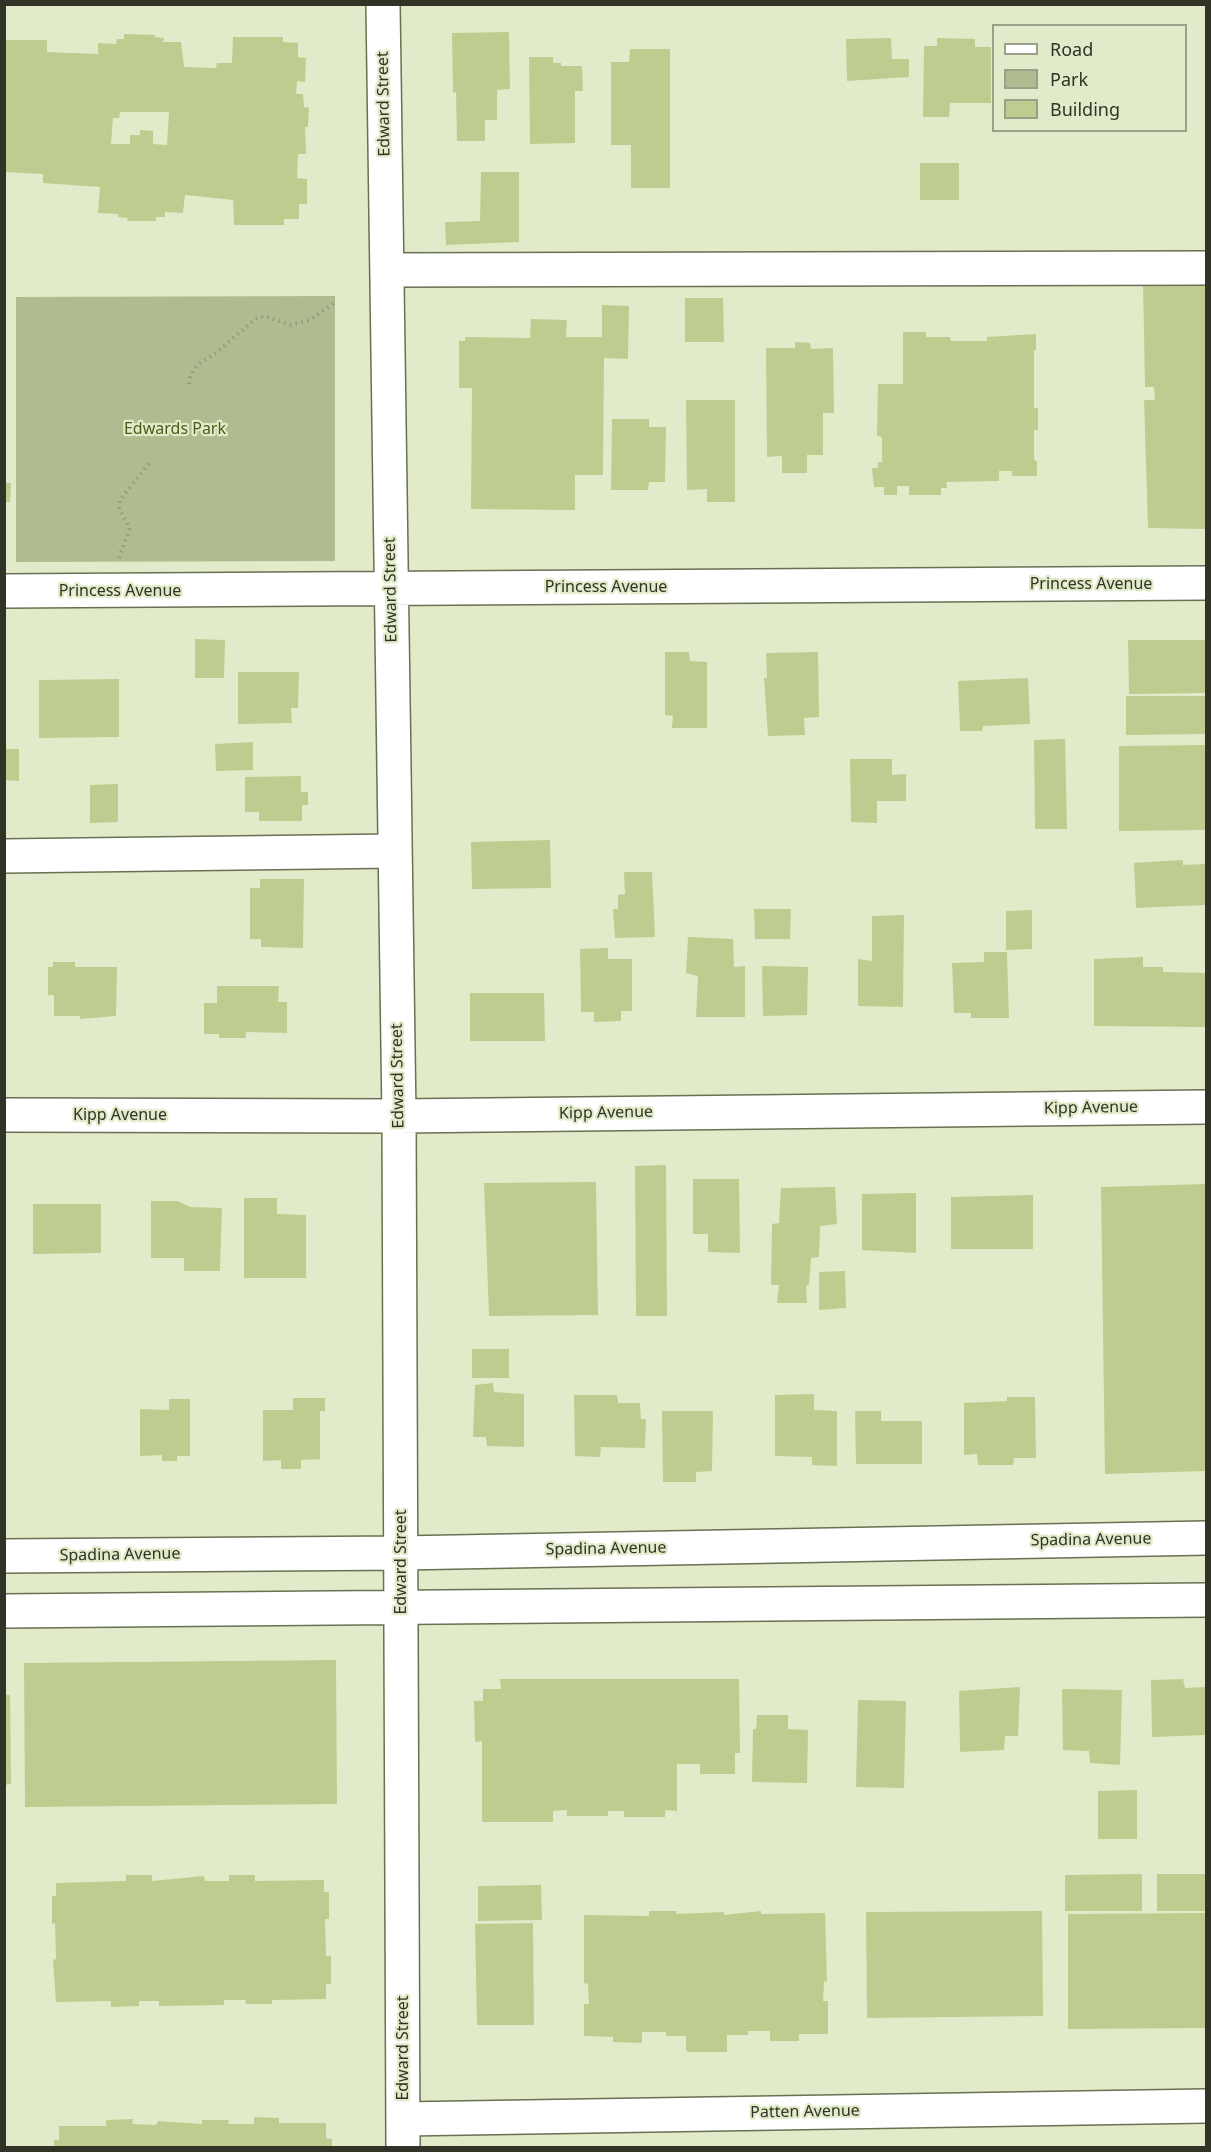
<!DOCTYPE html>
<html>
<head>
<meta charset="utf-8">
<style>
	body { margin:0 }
	#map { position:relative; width:1211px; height:2152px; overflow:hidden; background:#e2ebc9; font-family:"Noto Sans",sans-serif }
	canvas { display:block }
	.frame { position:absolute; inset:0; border:6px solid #303326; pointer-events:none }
	.legend { position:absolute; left:992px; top:24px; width:195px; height:108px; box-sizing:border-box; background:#e2ebc9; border:2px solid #9ba188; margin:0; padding:8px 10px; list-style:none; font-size:18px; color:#303326 }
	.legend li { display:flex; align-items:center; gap:12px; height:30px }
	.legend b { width:30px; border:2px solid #9ba188 }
</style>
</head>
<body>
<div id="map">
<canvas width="1211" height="2152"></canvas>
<div class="frame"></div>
<ul class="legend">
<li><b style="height:8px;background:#fff"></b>Road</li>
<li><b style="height:16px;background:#b0bc90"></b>Park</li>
<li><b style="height:16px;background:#becd8f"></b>Building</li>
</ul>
</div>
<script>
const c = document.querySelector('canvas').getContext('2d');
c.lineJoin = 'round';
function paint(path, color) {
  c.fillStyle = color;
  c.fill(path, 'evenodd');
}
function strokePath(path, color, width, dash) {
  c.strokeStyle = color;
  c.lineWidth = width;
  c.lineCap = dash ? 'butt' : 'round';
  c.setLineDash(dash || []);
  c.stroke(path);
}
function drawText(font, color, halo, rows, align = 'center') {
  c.font = font + ' "Noto Sans",sans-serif';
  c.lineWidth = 4.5;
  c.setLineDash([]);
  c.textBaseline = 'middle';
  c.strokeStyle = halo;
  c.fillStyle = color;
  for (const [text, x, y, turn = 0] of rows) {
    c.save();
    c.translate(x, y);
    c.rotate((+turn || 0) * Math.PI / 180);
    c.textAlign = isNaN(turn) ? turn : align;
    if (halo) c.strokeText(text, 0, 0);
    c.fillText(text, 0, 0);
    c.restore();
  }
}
paint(new Path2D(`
	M335 296V561L16 562V297Z`), '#b0bc90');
paint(new Path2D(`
	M509 32 510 89 497 90V120H485V141H457L456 92 453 93 452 33Z
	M124 34 155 35V37L164 38 163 42H181L184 67 216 68 217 63H232L233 37H283V42L298 43V57L306 58 305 82 297 81 296 94H303L304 107 309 108 308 127H305L306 154H298L297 178 307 179V204H299V219H284V225H234L233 200 185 195 183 213 165 212V217H156V221H127L128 218 118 217V214L98 213 100 187 43 183V174L4 172V40H47V52L98 54V43L116 44 117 39H124ZM120 112H169L167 145 153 144V131L140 130V135H130V144H111L113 118H119Z
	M891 38 892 59H909V77L847 81 846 39Z
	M937 38 975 39V47H991V103H950L949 117H923L924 46H937Z
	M630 49H670V188H631V145H611V62H629Z
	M529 57H553V63H561V66H582L583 91H575V143L530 144Z
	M920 163H959V200H920Z
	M481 172H519V242L446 245 445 222 480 221Z
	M1143 281 1206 282V529L1148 528 1144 400H1155L1154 387H1145Z
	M685 298H723L724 342H685Z
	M602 305 629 306 628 359 604 358 603 475H575V510L471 509 472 388H459V341H465V337L530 338 531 319 567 320 566 337H602Z
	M903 332H926V337H950L951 341H987V337L1036 334V350H1034V408H1038V430H1034V460L1037 461V476H1012V471H999V481L946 482 947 488H941V495H909V486H897V495H884V487H874L872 468H878V462H882V437L877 436 878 384H903Z
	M795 342 810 343 811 349 833 348 834 413H823V455H807V473H782V456L767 457 766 348H795Z
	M686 400H735V502H707V489L687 490Z
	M612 419H649V427H666L665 482H649L648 490H611Z
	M4 483H11L10 502H4Z
	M195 639 225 640 224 678H195Z
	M1128 640H1206V693L1129 694Z
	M665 652H689L690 661 707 662V728H672L673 716 665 715Z
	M818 652 819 717 804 718 805 735 768 736 764 678H767L766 653Z
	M238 672H299L298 708H291L292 723 238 724Z
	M1028 678 1030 724 983 726 982 731H960L958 681Z
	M119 679V737L39 738V680Z
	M1126 696H1206V734L1126 735Z
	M1065 739 1067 829H1035L1034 740Z
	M253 742V770L216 771 215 744Z
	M1206 745V830L1119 831V746Z
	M4 749H19V781L4 780Z
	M850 759H892V775L906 774V801H877V823L851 822Z
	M301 776V792H308V805H302V821H259V812H245V777Z
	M118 784V822L90 823V785Z
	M550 840 551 888 472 889 471 842Z
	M1183 860V865L1206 864V905L1136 908 1134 863Z
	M624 872H652L655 937 615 938 613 909H618V895L625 894Z
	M260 879H304L303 948 261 947V939H250V888H260Z
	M754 909H791L790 939H755Z
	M1032 910V949L1006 950V911Z
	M904 915 903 1007 858 1006V959L872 961V916Z
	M688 937 733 939 734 967 745 966V1017H696L698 976 686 973Z
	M608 948V959H632V1011H621V1021L594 1022V1012H581L580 949Z
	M984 952H1007L1009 1018H971V1013H954L952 963 984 962Z
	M1143 957V967H1163V972L1206 973V1027L1094 1026V959Z
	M53 962H75V967H117L116 1016 80 1019V1016H54V995H48V967H53Z
	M762 966 808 967 807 1015 763 1016Z
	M217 986H279L278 1002H287V1033L246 1032V1038H219V1034H204V1003H217Z
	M470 993H544L545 1041H470Z
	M666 1165 667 1316H636L635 1166Z
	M693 1179H739L740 1253 708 1252V1234H693Z
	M596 1182 598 1315 489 1316 484 1183Z
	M1206 1184V1471L1105 1474 1101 1187Z
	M835 1187 837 1224 820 1226 819 1257 811 1258 809 1285 806 1286 807 1303H777L779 1285H771L772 1224 779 1223 781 1188Z
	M916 1193V1253L862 1250V1194Z
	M1033 1195V1249H951V1197Z
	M244 1198H277V1214L306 1215V1278H244Z
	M151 1201H178L190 1207 222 1208 220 1271H184V1258H151Z
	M33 1204H101V1253L33 1254Z
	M845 1271 846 1308 819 1310V1272Z
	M472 1349H509V1378H472Z
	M493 1383 494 1392 524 1394V1447L487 1446 486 1437H473L475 1385Z
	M814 1394V1410L837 1411V1466L812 1465V1457L775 1456V1395Z
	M574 1395H617L618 1403H640L641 1419H646L645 1448 601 1447 600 1457 575 1456Z
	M1007 1397H1035L1036 1458H1014L1013 1465H978L977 1454 964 1455V1403L1007 1401Z
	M293 1398H325V1411H320V1459L301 1460V1469H281V1460L263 1461V1410H293Z
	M169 1399H190V1456H177V1461H162V1455L140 1456V1409L169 1410Z
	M662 1411H713L712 1471 696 1472V1482H663Z
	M855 1411H881V1421H922V1464H856Z
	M336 1660 337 1804 25 1807 24 1663Z
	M500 1679H739L740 1753H735V1774H700V1764H677V1811L665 1810V1817H624V1811H608V1816H567V1810L553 1811V1822H482V1741L475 1742 474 1701H483V1689H501Z
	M1183 1679 1185 1688 1206 1687V1735L1152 1737 1151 1680Z
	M1020 1687 1018 1736H1005L1004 1750 960 1752 959 1691Z
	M1062 1689 1122 1690 1120 1765 1090 1763 1089 1751 1063 1750Z
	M4 1695H10L11 1784 4 1785Z
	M858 1700 906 1701 904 1788 856 1787Z
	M757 1715H788V1729L808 1730 807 1783 752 1782 753 1729H756Z
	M1137 1790V1839H1098V1791Z
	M1142 1874V1911H1065V1875Z
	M1157 1874H1206V1911H1157Z
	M126 1875H152V1881L204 1876 205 1881H229V1875H255V1881L324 1880V1892H329V1919H325L326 1956H331V1984H326V1999L272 2000V2004H246L245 2000H224V2005L159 2006V2001H139V2006L111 2007V2001L56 2002 53 1960 56 1959 55 1923 52 1924V1896H56V1883L126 1881Z
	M541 1885 542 1920 478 1921V1886Z
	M649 1911H677L676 1914 724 1912V1915L761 1911V1914L825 1913 827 1982 824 1981 823 2001H828V2034H799V2041H770V2031H748V2035H727V2052H689L686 2051V2036H666V2032H642V2043L613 2042V2037L584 2036V2004H589L588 1984 584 1983V1915L649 1916Z
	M1042 1911 1043 2016 867 2018 866 1912Z
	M1206 1913V2028L1068 2029V1914Z
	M533 1923 534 2025H477L475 1924Z
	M254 2117 279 2118V2123H326V2138L332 2139V2148H54V2140H59V2126H106V2120L133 2119 132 2124 156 2125 158 2121 202 2124V2120H229L228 2124H254Z`), '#becd8f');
const minor = new Path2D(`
	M383 4 399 1116 403 2148
	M387 270 1206 268
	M4 591 1206 583
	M4 856 395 851
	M4 1115 399 1116 1206 1107
	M4 1556 401 1553 1206 1538
	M4 1611 1206 1600
	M403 2119 1206 2106`);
strokePath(minor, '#697053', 36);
strokePath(new Path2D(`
	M189 384 190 376 197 365 216 353 255 319 265 316 290 325 310 320 334 303
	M119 558 130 528 119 509 120 500 150 462`), '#939a81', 4, [1.5, 4.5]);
strokePath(minor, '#fff', 33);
drawText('16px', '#303326', '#e2ebc9', [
	["Edward Street",384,104,-91],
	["Princess Avenue",1091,584],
	["Princess Avenue",606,587],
	["Edward Street",391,590,-91],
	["Princess Avenue",120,591],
	["Edward Street",398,1076,-91],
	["Kipp Avenue",1091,1108,-1],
	["Kipp Avenue",606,1113,-1],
	["Kipp Avenue",120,1115],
	["Spadina Avenue",1091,1540,-1],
	["Spadina Avenue",606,1549,-1],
	["Spadina Avenue",120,1555,-1],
	["Edward Street",401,1562,-90],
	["Edward Street",403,2048,-90],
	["Patten Avenue",805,2112,-1]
]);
drawText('16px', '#4e5a17', '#e2ebc9', [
	["Edwards Park",175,429]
]);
</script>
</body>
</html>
